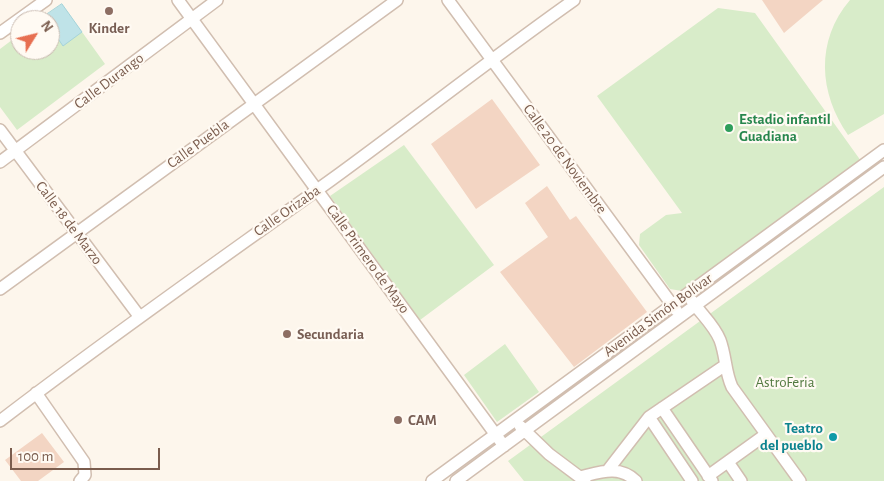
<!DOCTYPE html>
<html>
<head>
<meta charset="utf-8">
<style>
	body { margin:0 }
	#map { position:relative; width:884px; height:481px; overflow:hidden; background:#fdf6ec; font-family:"Alegreya Sans",sans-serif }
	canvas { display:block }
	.north { position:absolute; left:10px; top:10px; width:50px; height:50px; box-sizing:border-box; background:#fffaf3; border:1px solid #cabbb1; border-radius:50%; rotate:54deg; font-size:14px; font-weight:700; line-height:20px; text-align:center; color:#7a5c4d }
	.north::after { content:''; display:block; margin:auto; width:18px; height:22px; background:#e76f51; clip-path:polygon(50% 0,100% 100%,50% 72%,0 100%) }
	.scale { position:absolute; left:10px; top:448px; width:150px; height:22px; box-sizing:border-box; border:2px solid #7a5c4d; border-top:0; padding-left:6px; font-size:15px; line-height:18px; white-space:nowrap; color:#7a5c4d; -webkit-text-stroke:4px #fffaf3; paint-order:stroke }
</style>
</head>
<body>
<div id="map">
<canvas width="884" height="481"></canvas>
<div class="north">N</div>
<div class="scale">100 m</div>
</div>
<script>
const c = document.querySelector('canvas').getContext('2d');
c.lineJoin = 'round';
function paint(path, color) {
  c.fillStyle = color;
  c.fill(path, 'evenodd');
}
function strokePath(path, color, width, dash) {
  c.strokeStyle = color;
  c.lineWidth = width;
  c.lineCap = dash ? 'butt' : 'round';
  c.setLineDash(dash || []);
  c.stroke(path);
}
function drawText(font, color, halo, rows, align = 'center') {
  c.font = font + ' "Alegreya Sans",sans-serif';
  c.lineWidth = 4.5;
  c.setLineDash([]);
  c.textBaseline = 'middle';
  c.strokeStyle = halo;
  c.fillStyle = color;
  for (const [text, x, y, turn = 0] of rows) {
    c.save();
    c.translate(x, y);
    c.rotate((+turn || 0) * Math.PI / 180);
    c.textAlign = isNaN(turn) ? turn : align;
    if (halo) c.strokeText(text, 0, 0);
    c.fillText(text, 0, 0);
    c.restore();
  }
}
paint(new Path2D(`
	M850 0H884V114L848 135C819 93 815 41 850 0Z
	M62 4 105 64 17 130 0 107V49L20 34V50H50V20H39Z
	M718 8 755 13 861 161 682 291 670 289 639 245 640 234 666 215 682 213 597 96Z
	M404 145 494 265 420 320 330 196Z
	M884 187V481H524L508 461Z
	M505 344 539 392 497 422 464 375Z`), '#d8ecc9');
const water = new Path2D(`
	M62 4 82 32 63 46 50 27V20H45L43 17Z`);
paint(water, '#bfe3e8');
strokePath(water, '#a5d3da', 1);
paint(new Path2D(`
	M762 0H823L784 33Z
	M492 99 540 165 476 209 431 144Z
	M547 186 570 220 576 216 647 312 574 367 500 272 548 237 525 203Z
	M42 433 64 462 38 481H21L5 460Z`), '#f3d5c3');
const minor = new Path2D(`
	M178 0 504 446
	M448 0 676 310
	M0 33 46 0
	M0 130 139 316
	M0 162 217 0
	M0 289 397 0
	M692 301C701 314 714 325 720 340 726 356 725 372 732 387L800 481
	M36 393 84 462 85 475 80 481
	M662 408 712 481
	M0 421C108 338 220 260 331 180 412 121 492 58 574 0
	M520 426 549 454 585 481
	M728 462 741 481
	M608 470 649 417
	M708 476 765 435
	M580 477C601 472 619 465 636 481
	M432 481 884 150
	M456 481 884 167
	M692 481 649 417 724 366`);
strokePath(minor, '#d1beb0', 14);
strokePath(minor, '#fff', 11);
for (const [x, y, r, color] of [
	[109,11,5,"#8d6e63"],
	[729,128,5,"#2e9e5b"],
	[287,334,5,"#8d6e63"],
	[398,420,5,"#8d6e63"],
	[833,437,5,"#0f9aa8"]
]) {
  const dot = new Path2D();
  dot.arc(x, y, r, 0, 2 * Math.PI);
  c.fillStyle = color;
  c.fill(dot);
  strokePath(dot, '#fffaf3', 2);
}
drawText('bold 15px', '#785e54', '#fffaf3', [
	["Kinder",109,28,"center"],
	["Secundaria",297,334],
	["CAM",408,420]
], 'left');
drawText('15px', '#7a5c4d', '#fffaf3', [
	["Calle Durango",109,81,-37],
	["Calle Puebla",198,144,-36],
	["Calle 20 de Noviembre",565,159,54],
	["Calle Orizaba",287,211,-35],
	["Calle 18 de Marzo",69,223,53],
	["Calle Primero de Mayo",368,259,54],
	["Avenida Simón Bolívar",658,315,-36]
]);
drawText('bold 15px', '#27864d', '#fffaf3', [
	["Estadio infantil",739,119],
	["Guadiana",739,136]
], 'left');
drawText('15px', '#537a41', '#fffaf3', [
	["AstroFeria",785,382]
]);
drawText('bold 15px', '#0d838f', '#fffaf3', [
	["Teatro",823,428],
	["del pueblo",823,445]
], 'right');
</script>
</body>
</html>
